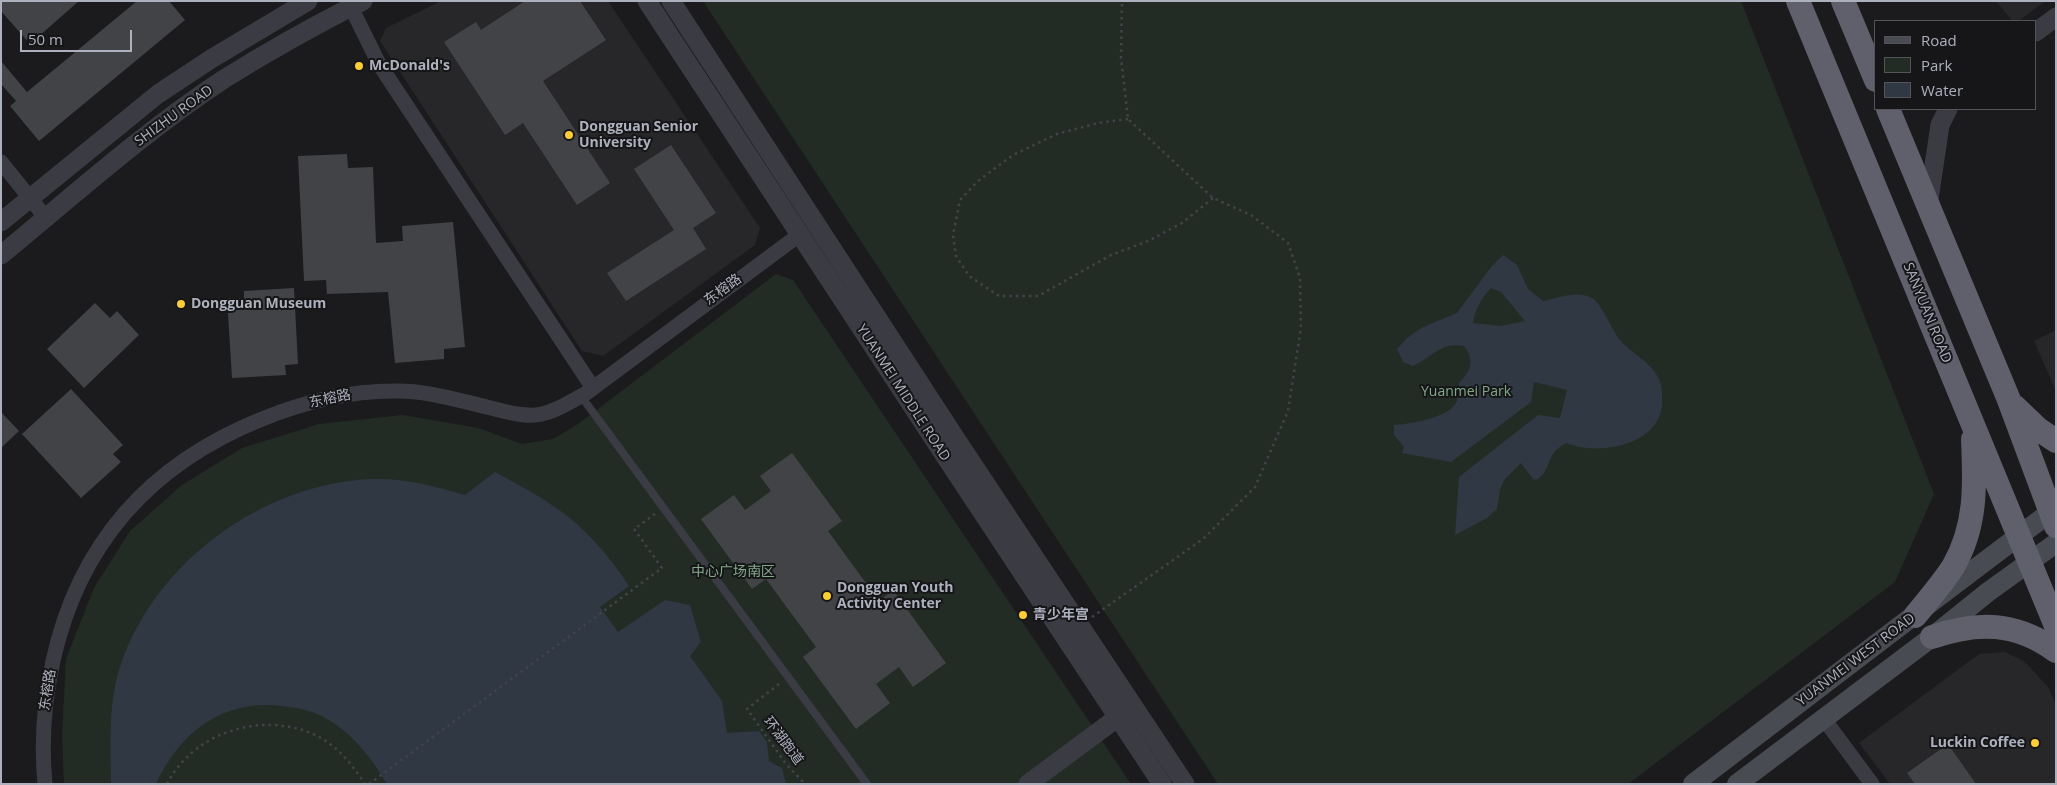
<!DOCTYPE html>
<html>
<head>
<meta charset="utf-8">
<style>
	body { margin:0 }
	#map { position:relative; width:2057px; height:785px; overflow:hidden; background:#1b1b1d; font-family:"Open Sans",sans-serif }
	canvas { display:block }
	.frame { position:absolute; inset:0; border:2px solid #adb0bd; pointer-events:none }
	.legend { position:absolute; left:1874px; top:20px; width:162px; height:90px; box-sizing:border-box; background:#161618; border:1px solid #52545a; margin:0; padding:6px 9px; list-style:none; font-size:15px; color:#adb0bd }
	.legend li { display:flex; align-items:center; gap:10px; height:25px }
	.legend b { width:25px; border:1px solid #52545a }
	.scale { position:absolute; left:20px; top:30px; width:112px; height:22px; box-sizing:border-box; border:2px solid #adb0bd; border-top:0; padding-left:6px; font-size:15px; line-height:18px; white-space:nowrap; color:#adb0bd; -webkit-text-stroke:4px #161618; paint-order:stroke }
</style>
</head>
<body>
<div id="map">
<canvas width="2057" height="785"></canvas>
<div class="frame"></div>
<ul class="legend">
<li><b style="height:6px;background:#494b53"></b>Road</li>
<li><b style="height:14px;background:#222c24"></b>Park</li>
<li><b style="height:14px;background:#2f3843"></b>Water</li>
</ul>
<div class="scale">50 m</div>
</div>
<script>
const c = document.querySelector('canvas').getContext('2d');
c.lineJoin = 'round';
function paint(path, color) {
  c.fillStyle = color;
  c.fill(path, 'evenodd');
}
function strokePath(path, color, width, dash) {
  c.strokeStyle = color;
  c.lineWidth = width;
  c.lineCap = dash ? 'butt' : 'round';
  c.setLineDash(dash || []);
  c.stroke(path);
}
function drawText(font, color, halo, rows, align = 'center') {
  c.font = font + ' "Open Sans","Noto Sans SC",sans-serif';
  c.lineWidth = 4;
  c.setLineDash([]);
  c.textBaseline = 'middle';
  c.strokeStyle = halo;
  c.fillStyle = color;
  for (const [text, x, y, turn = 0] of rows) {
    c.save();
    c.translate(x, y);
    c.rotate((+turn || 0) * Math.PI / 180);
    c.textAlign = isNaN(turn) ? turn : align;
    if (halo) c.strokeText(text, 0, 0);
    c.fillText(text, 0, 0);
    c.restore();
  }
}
paint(new Path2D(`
	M441 1H608L760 228 755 245 603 356 582 351 380 41 386 28Z
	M1996 1H2045L2019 21H2012Z
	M2056 330V391L2034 341Z
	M2005 652 2024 661 2049 688 2056 706V784H1890L1859 743 1979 654Z`), '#27272a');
paint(new Path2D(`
	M703 1H1741L1934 494 1895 582 1628 784H1218Z
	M776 274 793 280 1131 784H64L62 735 66 659 94 588 130 531 182 485 242 448 319 424 403 415 478 428 522 444 553 439 578 424Z`), '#222c24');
paint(new Path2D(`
	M1503 255 1517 265 1528 289 1543 301C1559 298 1576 290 1592 298 1601 303 1612 329 1619 339 1631 353 1651 362 1659 379 1663 387 1662 397 1662 405 1659 439 1617 451 1588 448 1580 448 1573 445 1566 443 1561 446 1555 450 1553 454 1547 463 1546 478 1534 480L1521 463 1504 480 1500 490 1497 509 1487 518 1455 535 1459 477 1538 415 1560 418 1567 390 1534 382 1531 402 1451 462 1402 453 1404 447 1394 435V425C1409 424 1448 418 1456 403 1459 397 1459 390 1459 383 1471 371 1475 360 1464 346 1439 342 1434 357 1413 366L1403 362 1397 349 1407 338 1423 327 1457 313 1491 267ZM1491 288 1501 292 1525 321 1501 326 1473 323C1475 309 1481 299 1491 288Z
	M495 472C515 483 536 494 555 507 585 527 609 556 629 586L600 607 618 632 665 600 690 605 701 642 690 656 722 701 727 733 759 731 767 742 769 761 782 768 786 784H387C372 759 352 732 325 718 312 710 297 708 282 706 223 699 180 732 156 784H111C111 748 108 709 118 674 149 566 261 483 372 479 404 478 435 486 465 495Z`), '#2f3843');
paint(new Path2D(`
	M1 1H79L30 44 1 11Z
	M137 1H169L185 20 39 141 10 106 16 101 1 84V61L27 92Z
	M525 1H580L606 40 543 81 610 183 577 205 523 123 505 135 444 42 476 22 481 30Z
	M671 145 716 213 693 228 706 249 626 301 607 273 674 230 634 169Z
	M347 154 348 168 373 167 376 243 403 241 402 226 453 222 465 347 444 349V359L395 363 388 292 327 294 326 280 304 281 298 156Z
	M294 288 298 364 285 365 286 375 232 378 227 298H244V291Z
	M95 303 110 318 117 311 139 335 84 388 47 349Z
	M71 389 123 445 113 454 121 462 81 498 22 434Z
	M1 412 19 431 1 448Z
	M792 453 842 521 828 531 879 601 893 590 946 663 913 687 899 667 876 684 890 703 856 729 803 657 816 647 766 579 752 589 701 519 734 495 745 510 771 491 760 476Z
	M1948 744 1976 784H1915L1907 773Z`), '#424347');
strokePath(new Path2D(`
	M1128 119 1098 123 1057 134 1013 155 978 181 960 200 953 235 956 256 969 276 999 296H1038L1111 255 1148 241 1182 223 1213 198
	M1092 617 1203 539 1255 487 1288 411 1301 327 1300 278 1288 243 1251 215 1213 198 1128 119 1121 58 1122 1
	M779 684 747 709 786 764 805 784
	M167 784C193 733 260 711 313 734 336 744 351 763 365 784
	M369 784 662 568 634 529 655 514`), '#41434a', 2.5, [2.5, 4]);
strokePath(new Path2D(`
	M581 396 867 784`), '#3b3c43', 8);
strokePath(new Path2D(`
	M351 7 379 64 593 388
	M1 162 46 218
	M1824 719 1872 784
	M45 784C41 743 44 702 53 661 79 543 150 464 262 419 304 402 347 391 393 391 425 390 457 400 487 407 504 411 525 418 542 414 558 411 571 401 585 394L799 235`), '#3b3c43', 15);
strokePath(new Path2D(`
	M647 1 941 450 1162 784
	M671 1 956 439 1185 784
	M2036 32 2056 17
	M1928 206 1940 125 1948 109
	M1 222 158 94 211 59 308 1
	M1 255C74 195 145 131 224 79 269 51 315 25 363 1
	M1028 784 1129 709`), '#3b3c43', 19);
strokePath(new Path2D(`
	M1693 784C1814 692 1934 599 2056 508
	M1737 784 1932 637 1988 592 2056 543`), '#494b53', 20);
strokePath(new Path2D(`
	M1798 1 2056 626
	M1843 1 1876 80
	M1888 109 2009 400 2056 526
	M2015 407 2038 429 2056 441
	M1915 616C1928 600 1942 584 1953 567 1977 526 1975 484 1973 439
	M1932 637C1978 621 2016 622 2056 651`), '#5f606b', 24);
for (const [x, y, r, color] of [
	[359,66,5,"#fccd34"],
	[569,135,5,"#fccd34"],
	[181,304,5,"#fccd34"],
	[827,596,5,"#fccd34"],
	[1023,615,5,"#fccd34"],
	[2035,743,5,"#fccd34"]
]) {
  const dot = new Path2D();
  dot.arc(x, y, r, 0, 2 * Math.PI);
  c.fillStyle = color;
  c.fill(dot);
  strokePath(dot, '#161618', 2);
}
drawText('bold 14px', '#adb0bd', '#161618', [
	["McDonald's",369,66],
	["Dongguan Senior",579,127],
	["University",579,143],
	["Dongguan Museum",191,304],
	["Dongguan Youth",837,588],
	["Activity Center",837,604],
	["青少年宫",1033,615],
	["Luckin Coffee",2025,743,"right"]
], 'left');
drawText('14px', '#adb0bd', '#161618', [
	["SHIZHU ROAD",174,116,-36],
	["东榕路",723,290,-36],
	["SANYUAN ROAD",1927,313,68],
	["YUANMEI MIDDLE ROAD",903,393,57],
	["东榕路",330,399,-12],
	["YUANMEI WEST ROAD",1856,660,-37],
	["东榕路",48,690,-81],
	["环湖跑道",783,741,53]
]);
drawText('14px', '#83a989', '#161618', [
	["Yuanmei Park",1466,392],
	["中心广场南区",733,572]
]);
</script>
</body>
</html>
